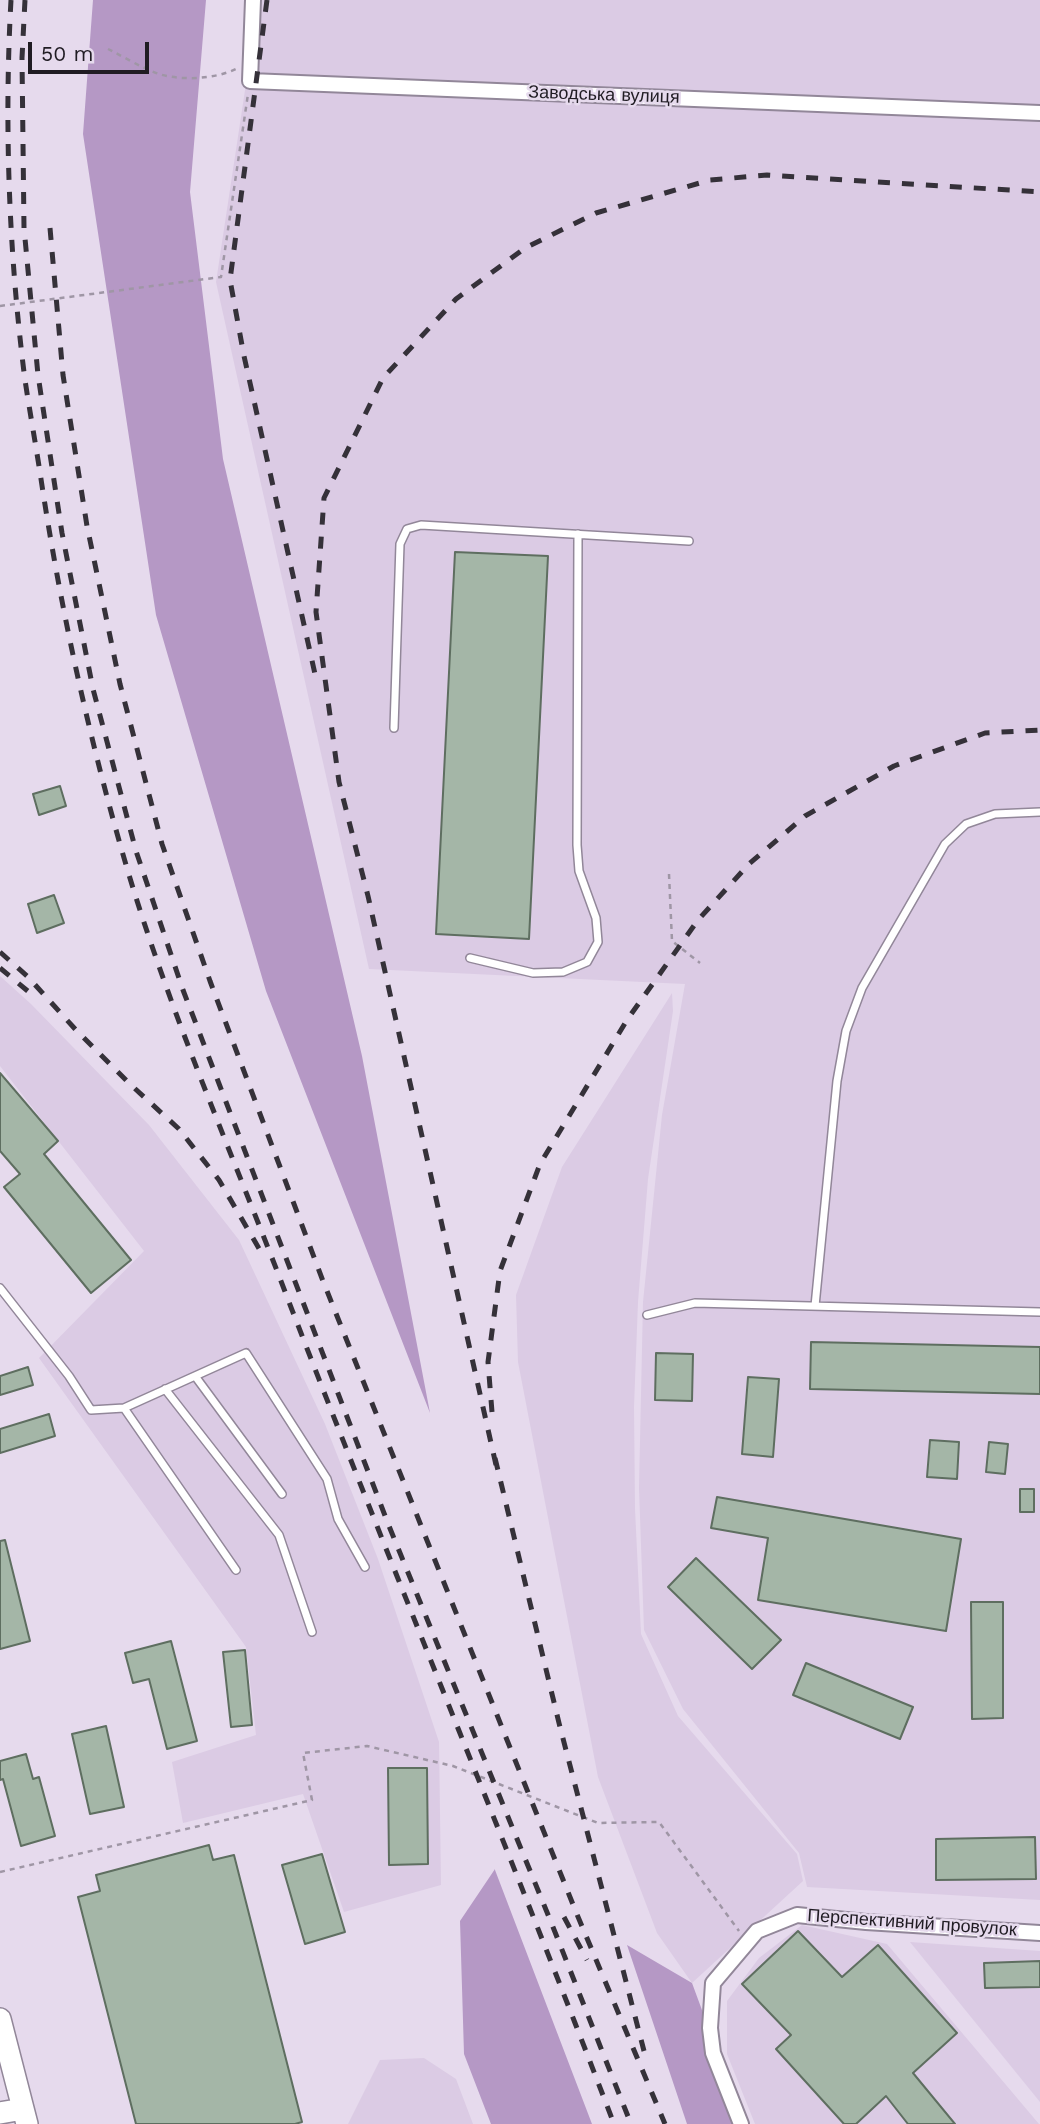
<!DOCTYPE html>
<html>
<head>
<meta charset="utf-8">
<style>
	body { margin:0 }
	#map { position:relative; width:1040px; height:2124px; overflow:hidden; background:#e6daed; font-family:"Work Sans",sans-serif }
	canvas { display:block }
	.scale { position:absolute; left:28px; top:42px; width:121px; height:32px; box-sizing:border-box; border:4px solid #201c23; border-top:0; padding-left:9px; font-size:21px; line-height:24px; white-space:nowrap; color:#201c23; -webkit-text-stroke:5px #e6daed; paint-order:stroke }
</style>
</head>
<body>
<div id="map">
<canvas width="1040" height="2124"></canvas>
<div class="scale">50 m</div>
</div>
<script>
const c = document.querySelector('canvas').getContext('2d');
c.lineJoin = 'round';
function paint(path, color) {
  c.fillStyle = color;
  c.fill(path, 'evenodd');
}
function strokePath(path, color, width, dash) {
  c.strokeStyle = color;
  c.lineWidth = width;
  c.lineCap = dash ? 'butt' : 'round';
  c.setLineDash(dash || []);
  c.stroke(path);
}
function drawText(font, color, halo, rows, align = 'center') {
  c.font = font + ' "Work Sans",sans-serif';
  c.lineWidth = 5;
  c.setLineDash([]);
  c.textBaseline = 'middle';
  c.strokeStyle = halo;
  c.fillStyle = color;
  for (const [text, x, y, turn = 0] of rows) {
    c.save();
    c.translate(x, y);
    c.rotate((+turn || 0) * Math.PI / 180);
    c.textAlign = isNaN(turn) ? turn : align;
    if (halo) c.strokeText(text, 0, 0);
    c.fillText(text, 0, 0);
    c.restore();
  }
}
paint(new Path2D(`
	M255 0H1040V1900L807 1887 799 1853 683 1709 644 1630 639 1488 643 1302 662 1115 685 984 369 969 216 282 252 44Z
	M0 976 31 1004 149 1125 239 1240 325 1424 378 1559 439 1742 441 1885 344 1912 303 1794 183 1823 172 1762 256 1735 246 1647 39 1358 144 1251 0 1066Z
	M672 993 673 1011 648 1179 638 1302 634 1407 635 1509 641 1634 678 1716 797 1854 803 1881 692 1983 657 1933 598 1777 518 1362 516 1295 562 1167Z
	M802 1925 887 1944 1039 2124H755L727 2054V2001L759 1958Z
	M910 1942 1040 1951V2102Z
	M424 2058 456 2079 473 2124H348L380 2060Z`), '#dbcbe4');
paint(new Path2D(`
	M93 0H206L190 192 223 459 362 1056 430 1413 266 991 156 615 83 134Z
	M495 1869V1870L592 2124H491L464 2054 460 1921Z
	M627 1945 692 1983 744 2124H687Z`), '#b598c5');
const building = new Path2D(`
	M455 552 548 556 529 939 436 934Z
	M60 786 66 806 39 815 33 794Z
	M54 895 64 923 37 933 28 904Z
	M0 1073 58 1141 44 1154 131 1260 91 1293 4 1187 20 1174 0 1151Z
	M811 1342 1040 1347V1394L810 1389Z
	M656 1353 693 1354 692 1401 655 1400Z
	M28 1367 33 1385 0 1395V1376Z
	M748 1377 779 1379 773 1457 742 1454Z
	M49 1414 55 1436 0 1453V1429Z
	M930 1440 959 1442 957 1479 927 1477Z
	M989 1442 1008 1444 1005 1474 986 1472Z
	M1020 1489H1034V1512H1020Z
	M717 1497 961 1539 946 1631 758 1600 768 1538 711 1528Z
	M5 1540 30 1641 0 1649V1541Z
	M696 1558 781 1640 752 1669 668 1587Z
	M971 1602H1003V1718L972 1719Z
	M171 1641 197 1741 167 1749 149 1679 133 1683 125 1653Z
	M245 1650 252 1725 231 1727 223 1652Z
	M806 1663 913 1707 900 1739 793 1695Z
	M106 1726 124 1807 90 1814 72 1734Z
	M26 1754 33 1779 39 1777 55 1836 21 1846 3 1779 0 1780V1761Z
	M388 1768H427L428 1864 389 1865Z
	M1035 1837 1036 1879 936 1880V1839Z
	M209 1845 213 1860 234 1855 302 2122 295 2124H136L78 1897 100 1891 96 1875Z
	M322 1854 345 1932 305 1944 282 1865Z
	M798 1931 842 1977 878 1945 957 2033 913 2073 955 2124H908L886 2096 856 2124H844L776 2049 791 2035 742 1984Z
	M1040 1961V1987L985 1988 984 1963Z`);
paint(building, '#a4b6a7');
strokePath(building, '#5e6e60', 2);
const service = new Path2D(`
	M394 728 400 544 407 529 421 525 689 541
	M470 958 533 973 563 972 587 962 598 942 596 918 579 871 577 845 578 534
	M0 1288 69 1376 91 1410 124 1408
	M815 1306 837 1081 846 1031 862 988 945 844 966 824 995 814 1040 812
	M647 1315 695 1303 1040 1312
	M195 1376 282 1494
	M165 1389 279 1535 312 1632
	M236 1570 124 1408 246 1353 327 1479 338 1519 365 1567`);
const minor = new Path2D(`
	M253 0 250 81 1040 113
	M741 2124 713 2053 710 2028 713 1983 757 1931 797 1915 866 1922 1040 1933`);
const primary = new Path2D(`
	M0 2019 27 2124
	M0 2113 23 2109`);
strokePath(service, '#928799', 10);
strokePath(minor, '#928799', 18);
strokePath(primary, '#928799', 24);
strokePath(new Path2D(`
	M108 49C124 57 142 68 159 74 182 81 215 79 236 69
	M0 306 221 277 248 94
	M669 874 672 941 700 963
	M0 1872 312 1800 303 1753 367 1746 453 1766 598 1823 659 1822 739 1931`), '#9f96a5', 2.5, [5, 5]);
strokePath(service, '#fff', 7);
strokePath(minor, '#fff', 14);
strokePath(primary, '#fff', 21);
strokePath(new Path2D(`
	M11 0C4 125 9 256 25 380 30 413 36 446 41 479 60 605 87 729 122 851 166 1005 232 1152 289 1302 395 1577 509 1849 614 2124
	M25 0 22 58 24 228 38 375 62 533 93 689 136 851 183 990 389 1526 551 1922 631 2124
	M267 0 230 280 244 356 317 683
	M50 228 63 375 87 526 120 684 162 844 210 981 323 1281 576 1912 665 2124
	M0 952 28 977 76 1030 131 1085 179 1129 219 1180 264 1257
	M0 968 35 997
	M492 1412 488 1362 500 1271 540 1164 627 1020 698 920 749 864 805 816 894 766 985 733 1040 730
	M495 1458 559 1723 644 2051
	M496 1465 368 896 339 782 316 612 324 498 383 378 456 299 525 248 596 213 710 180 767 175 1040 192
	M564 1917 587 1960`), '#353139', 5, [12, 12]);
drawText('18px', '#201c23', '#e6daed', [
	["Заводська вулиця",604,95,2],
	["Перспективний провулок",912,1923,4]
]);
</script>
</body>
</html>
